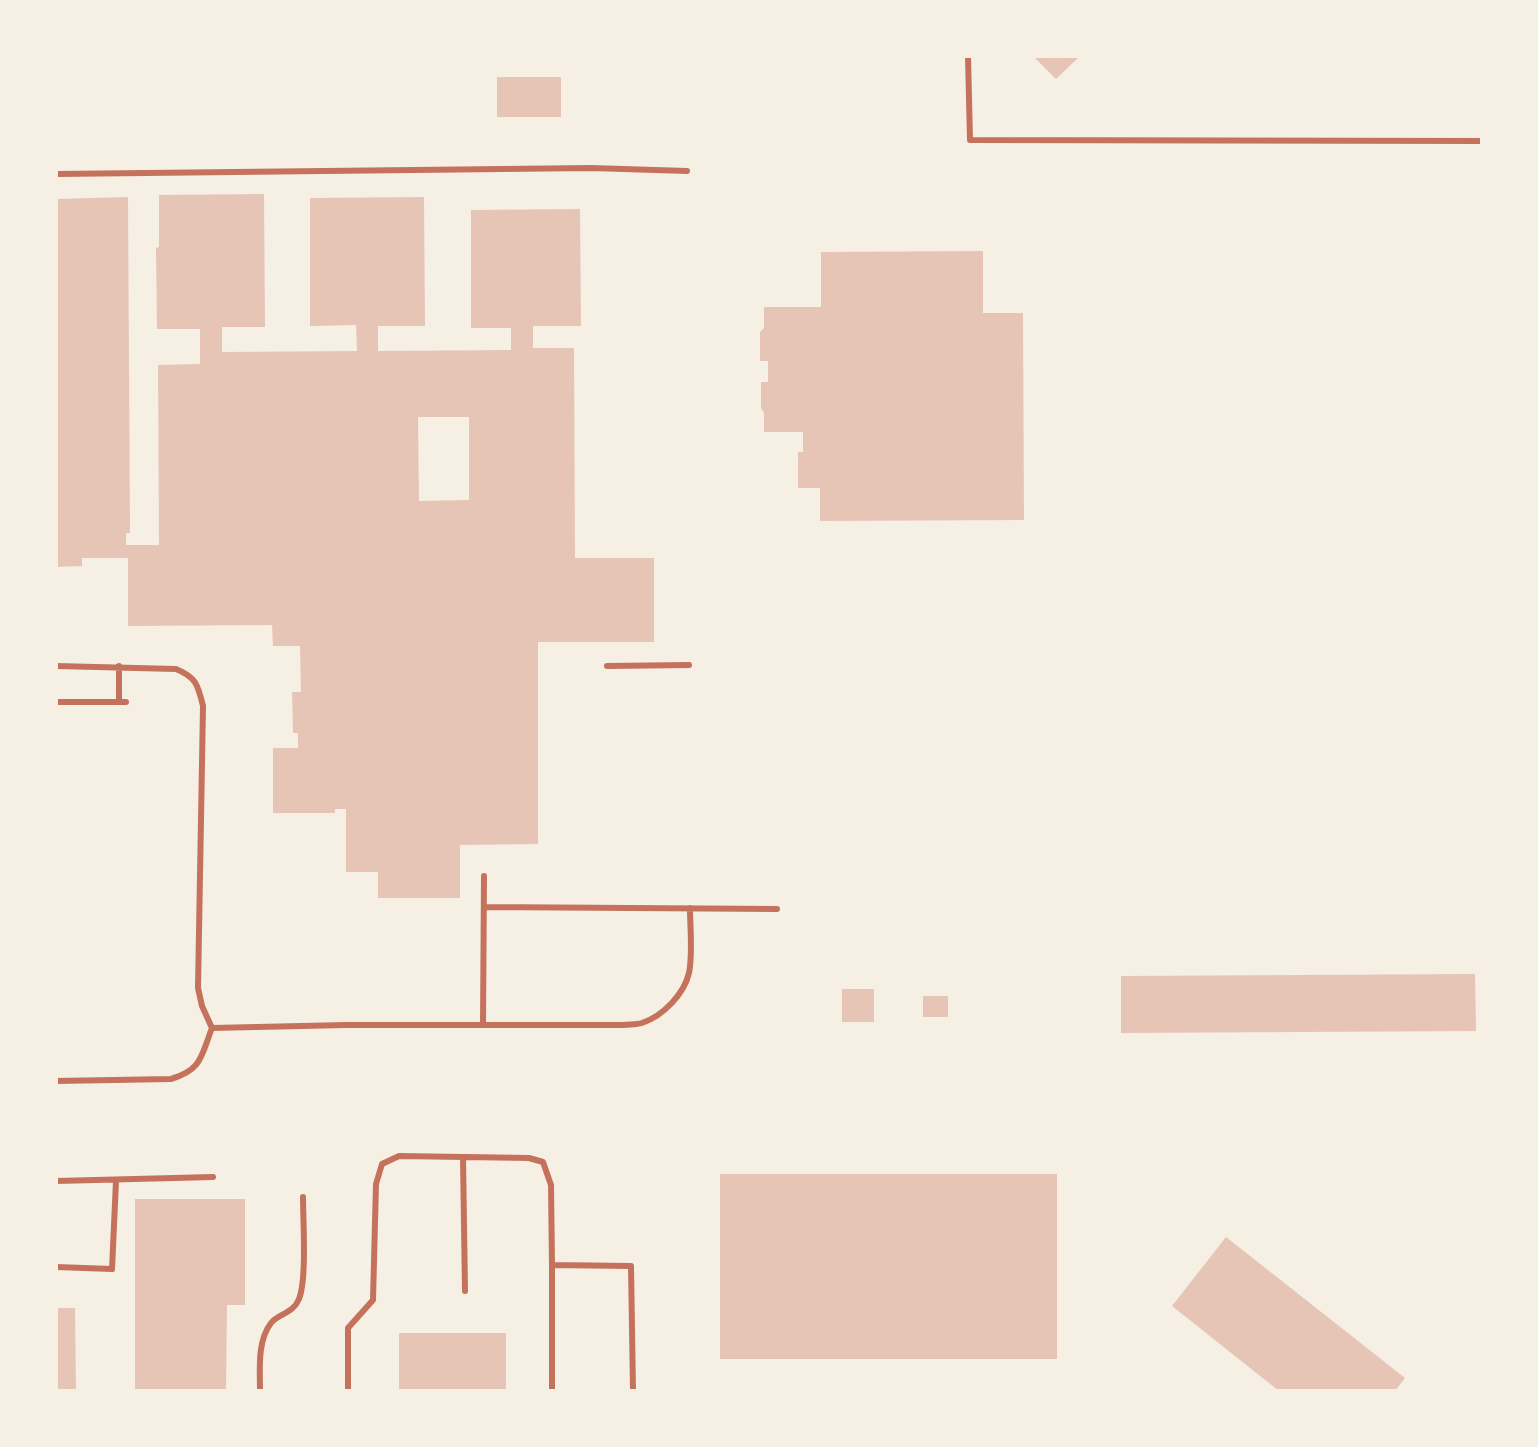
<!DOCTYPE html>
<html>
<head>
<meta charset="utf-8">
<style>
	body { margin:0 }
	#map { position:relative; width:1538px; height:1447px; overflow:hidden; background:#f6efe4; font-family:"Fira Sans Condensed",sans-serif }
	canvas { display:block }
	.frame { position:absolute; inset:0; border:58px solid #f6efe4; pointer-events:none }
</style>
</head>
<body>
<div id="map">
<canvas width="1538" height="1447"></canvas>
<div class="frame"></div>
</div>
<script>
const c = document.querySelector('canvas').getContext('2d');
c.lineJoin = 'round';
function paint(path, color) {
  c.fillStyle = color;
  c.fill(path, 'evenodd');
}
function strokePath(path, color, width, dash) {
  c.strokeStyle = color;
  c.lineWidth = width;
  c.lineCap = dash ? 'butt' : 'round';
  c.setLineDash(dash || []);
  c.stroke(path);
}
paint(new Path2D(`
	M1033 56H1076L1078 58 1056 79Z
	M497 77H561V117H497Z
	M264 194 265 327H222V352L357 351 356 325 310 326V198L424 197 425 326H378V351L511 350V328H471V210L580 209 581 326H533V348H574L575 558H654V642H538V844L460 845V898H378V872H346V809H335V813H273V748H298V733H293L292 692H301L300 646H273L272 625 128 626V558H82V566L56 567V199L128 197 130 533H126V545H159L158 365 200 364V329H157L156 248 159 247V195ZM418 417H469V500L419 501Z
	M983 251V313H1023L1024 520 820 521V488H798V452H803V432H764V413L761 408V382H768V361H760V332L764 328V307H821V252Z
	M1475 974 1476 1031 1121 1033V976Z
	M842 989H874V1022H842Z
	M923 996H948V1017H923Z
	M720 1174H1057V1359H720Z
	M135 1199H245V1305H227L226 1391H135Z
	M1226 1237 1405 1378 1395 1391H1279L1172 1306Z
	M56 1308H75L76 1391H56Z
	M399 1333H506V1391H399Z`), '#e6c5b7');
strokePath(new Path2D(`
	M968 56 970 140 1482 141
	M56 174 591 168 687 171
	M56 666 176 669C196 677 198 685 203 706L198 988 202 1006 212 1028C201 1056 202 1070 171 1079L56 1081
	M119 666V702
	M607 666 689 665
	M56 702H126
	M484 907 777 909
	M483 1025 484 876
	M212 1028 346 1025H623C629 1024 636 1025 642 1023 663 1016 684 994 689 973 693 953 690 929 690 908
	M463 1157 465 1291
	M56 1181 213 1177
	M56 1267 112 1269 116 1181
	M260 1391C260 1370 257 1341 271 1323 279 1313 293 1314 299 1299 307 1279 303 1221 303 1197
	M348 1391V1328L373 1300 376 1184 382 1164 399 1156 529 1158 543 1162 551 1185 552 1265
	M552 1391V1265L631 1266 633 1391`), '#c5725c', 6);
</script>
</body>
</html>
